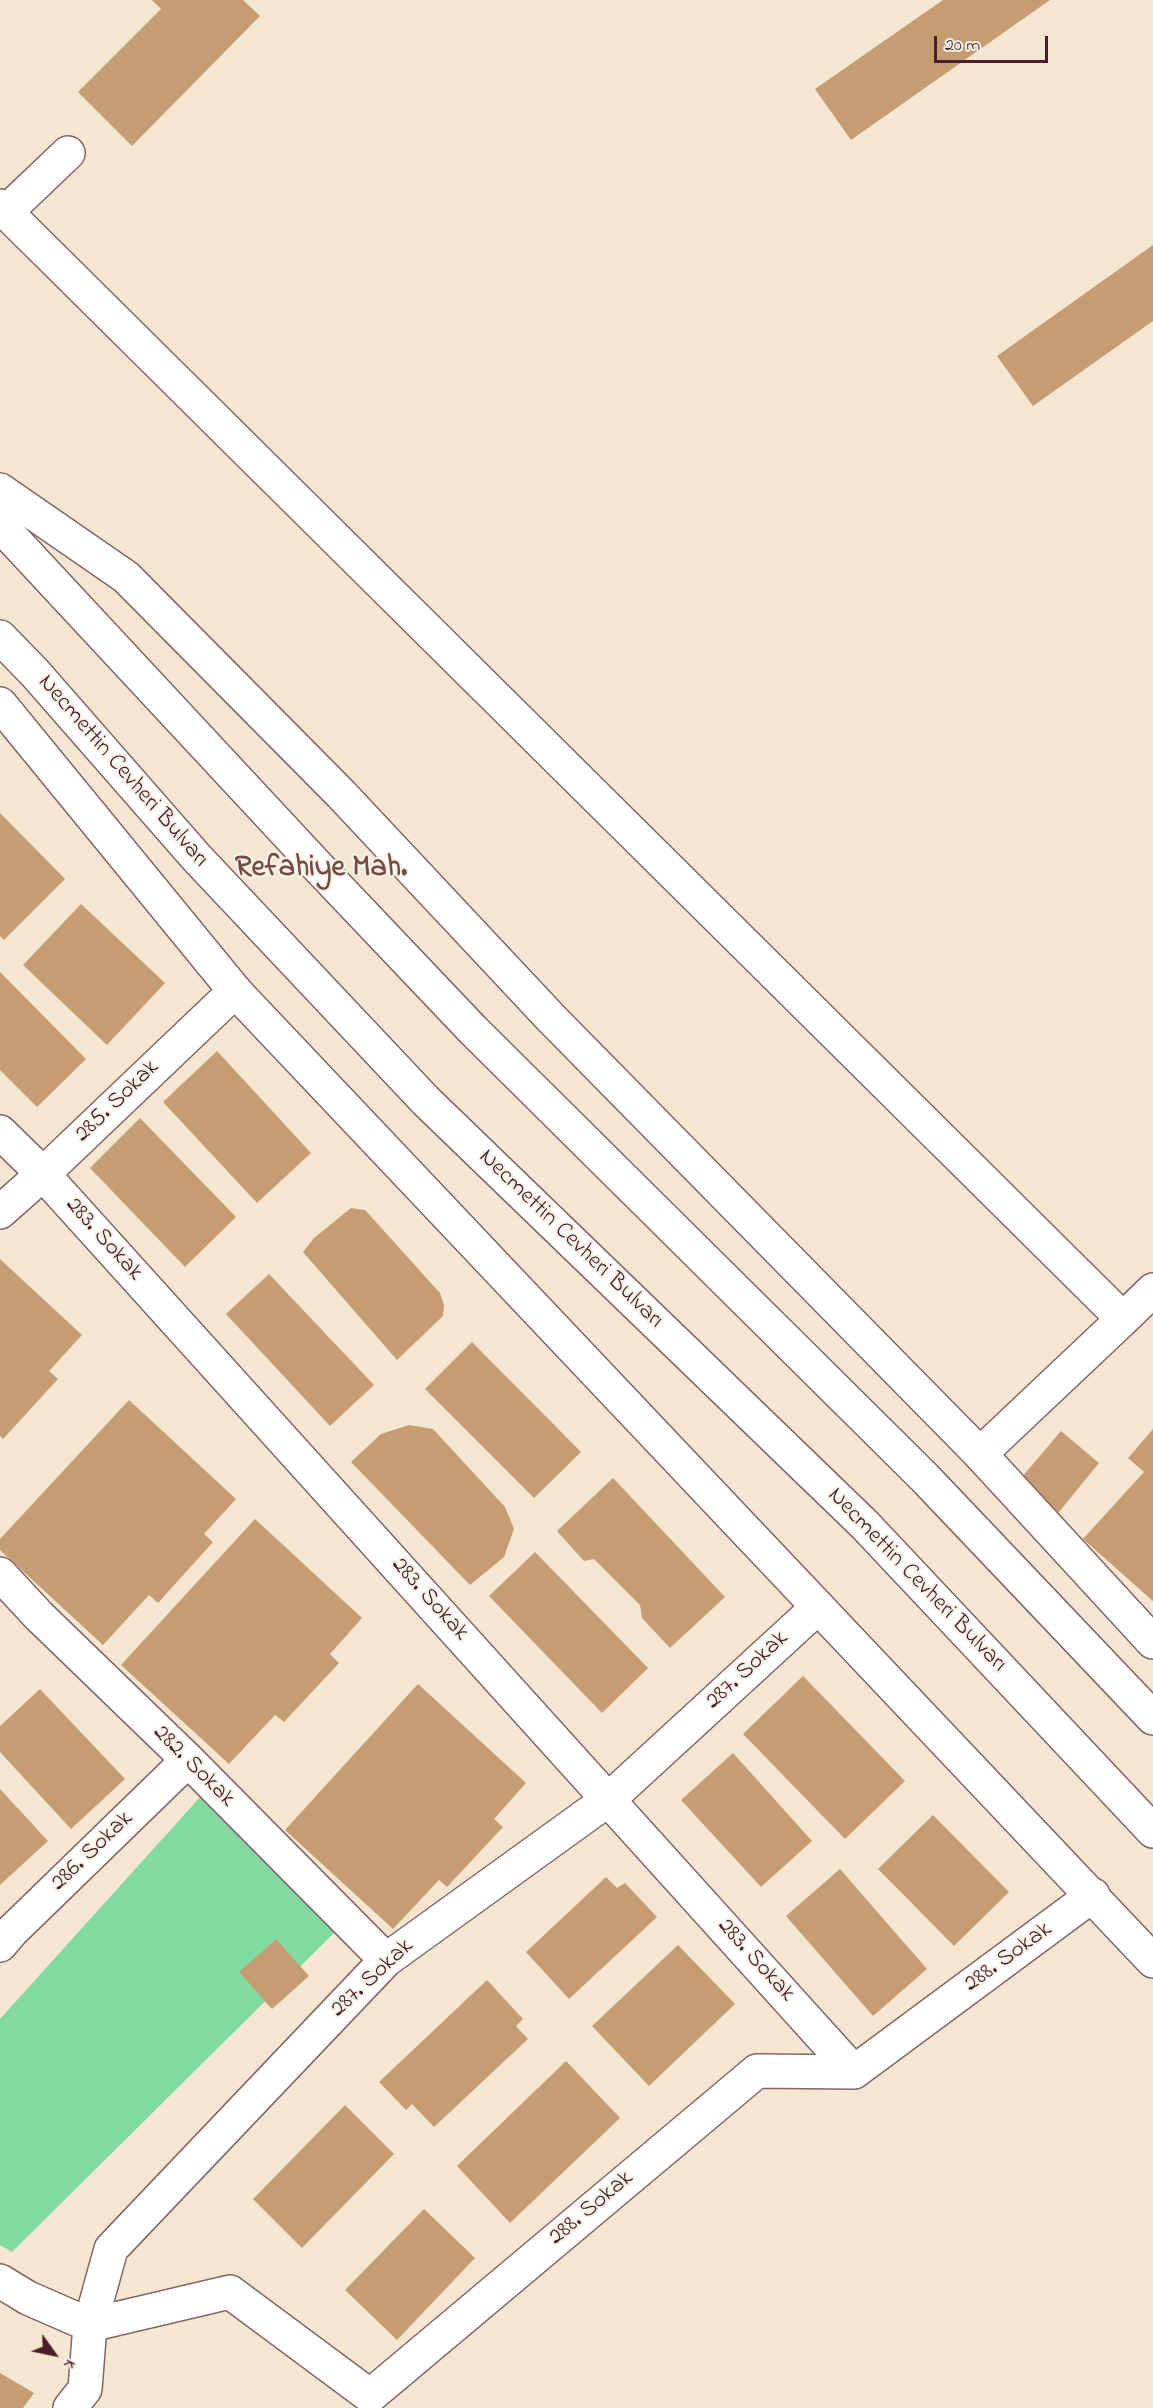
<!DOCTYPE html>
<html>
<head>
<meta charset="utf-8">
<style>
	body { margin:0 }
	#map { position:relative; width:1153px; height:2408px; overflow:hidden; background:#f4e6d0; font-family:"Indie Flower",sans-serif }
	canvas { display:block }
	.north { position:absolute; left:24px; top:2324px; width:60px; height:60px; -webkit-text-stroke:4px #f7f3e8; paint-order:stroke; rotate:123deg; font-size:16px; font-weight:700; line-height:24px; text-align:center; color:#4a1f2b }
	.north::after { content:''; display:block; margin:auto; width:21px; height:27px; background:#4a1f2b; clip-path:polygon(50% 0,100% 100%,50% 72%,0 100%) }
	.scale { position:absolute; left:934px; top:36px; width:114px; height:27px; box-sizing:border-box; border:3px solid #4a1f2b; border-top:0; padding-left:8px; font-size:18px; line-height:21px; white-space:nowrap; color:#4a1f2b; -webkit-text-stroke:4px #f7f3e8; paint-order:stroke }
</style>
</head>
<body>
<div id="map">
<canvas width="1153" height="2408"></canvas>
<div class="north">K</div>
<div class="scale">20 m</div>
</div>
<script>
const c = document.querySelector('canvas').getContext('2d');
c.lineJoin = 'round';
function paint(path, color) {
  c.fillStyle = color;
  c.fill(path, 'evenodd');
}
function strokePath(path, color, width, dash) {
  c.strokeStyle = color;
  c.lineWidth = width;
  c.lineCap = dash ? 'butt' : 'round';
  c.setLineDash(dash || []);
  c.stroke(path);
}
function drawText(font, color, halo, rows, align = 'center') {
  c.font = font + ' "Indie Flower",sans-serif';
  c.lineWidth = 4.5;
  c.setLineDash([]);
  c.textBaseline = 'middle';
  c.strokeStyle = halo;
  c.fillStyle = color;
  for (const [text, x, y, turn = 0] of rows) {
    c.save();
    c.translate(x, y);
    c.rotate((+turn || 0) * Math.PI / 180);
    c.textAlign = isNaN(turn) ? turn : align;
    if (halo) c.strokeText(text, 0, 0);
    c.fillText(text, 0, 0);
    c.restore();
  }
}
paint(new Path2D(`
	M202 1795 335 1932 12 2252 0 2245V2019Z`), '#81dba1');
paint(new Path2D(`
	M152 0H243L260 16 132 146 78 92 161 9Z
	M943 0H1050L851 140 815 89Z
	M1153 245V321L1033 406 997 356Z
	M0 813 65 879 4 940 0 936Z
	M81 904 165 983 107 1045 23 965Z
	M0 972 86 1059 37 1107 0 1070Z
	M217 1051 311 1153 257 1203 163 1102Z
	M140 1118 236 1217 185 1267 90 1168Z
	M351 1208 365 1210 440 1293 444 1305 443 1316 397 1360 303 1252 314 1238Z
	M0 1259 82 1335 49 1371 58 1379 3 1439 0 1436Z
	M269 1274 374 1385 330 1426 226 1314Z
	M472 1342 581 1452 534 1498 425 1389Z
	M129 1400 236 1499 204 1534 213 1542 158 1603 149 1595 103 1645 0 1550V1539Z
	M409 1425 433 1429 505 1507 514 1529 504 1557 470 1585 351 1462 381 1434Z
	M1153 1429V1601L1083 1539 1144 1472 1128 1458Z
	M1061 1431 1099 1463 1050 1523 1011 1490Z
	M613 1478 725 1597 670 1648 642 1618 640 1605 594 1559 584 1561 557 1531Z
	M255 1519 362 1618 330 1654 339 1663 284 1722 275 1715 229 1764 121 1665Z
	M535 1552 648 1668 602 1713 489 1596Z
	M803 1676 905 1781 845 1839 743 1734Z
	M418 1684 526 1783 494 1819 503 1827 447 1887 439 1880 393 1929 285 1830Z
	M40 1689 125 1779 71 1829 0 1752V1726Z
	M733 1753 812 1841 761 1887 681 1800Z
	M0 1789 48 1841 0 1885Z
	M933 1815 1009 1892 954 1946 878 1869Z
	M840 1869 927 1969 873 2016 786 1916Z
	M606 1877 617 1888 625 1883 657 1917 569 1999 526 1952Z
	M276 1939 309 1976 272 2009 239 1972Z
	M678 1945 735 2004 649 2086 592 2026Z
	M487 1980 523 2019 516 2026 528 2039 434 2127 412 2104 406 2110 379 2082Z
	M566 2061 620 2118 510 2223 457 2166Z
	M345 2105 394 2154 302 2248 253 2199Z
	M424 2209 475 2258 397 2340 345 2290Z
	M0 2373 34 2393 23 2408H0Z`), '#c69d73');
const minor = new Path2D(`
	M0 206 1123 1319 1153 1290
	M6 212 68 153
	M0 1132 43 1174 854 2072
	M0 1212 43 1174 235 991
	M980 1454 1123 1319
	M0 1574 39 1616 188 1760 386 1960
	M0 1945 12 1931 188 1760
	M0 2281 28 2298 90 2325 230 2292 370 2396 757 2071 854 2072 1093 1895
	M70 2408 85 2389 90 2325 111 2249 386 1960 609 1799 818 1607`);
const major = new Path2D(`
	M0 490 126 577 341 794 551 1018 980 1454 1153 1642
	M0 525 321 870 473 1030 925 1478 1153 1718
	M0 637 35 673 196 857 426 1101 865 1525 1153 1831
	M0 704 235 991 1153 1961`);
strokePath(minor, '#866565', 36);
strokePath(major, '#866565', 36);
strokePath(minor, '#fff', 33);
strokePath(major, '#fff', 33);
drawText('24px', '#4a1f2b', '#f7f3e8', [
	["Necmettin Cevheri Bulvarı",122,772,49],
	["285. Sokak",118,1102,-44],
	["283. Sokak",103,1240,48],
	["Necmettin Cevheri Bulvarı",570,1240,44],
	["Necmettin Cevheri Bulvarı",916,1581,46],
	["283. Sokak",429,1600,48],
	["287. Sokak",748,1671,-43],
	["282. Sokak",193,1767,45],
	["286. Sokak",93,1852,-44],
	["288. Sokak",1009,1958,-36],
	["283. Sokak",755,1961,48],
	["287. Sokak",373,1979,-43],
	["288. Sokak",592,2209,-40]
]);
drawText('bold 30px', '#754b44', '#f7f3e8', [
	["Refahiye Mah.",321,870]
]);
</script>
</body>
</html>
